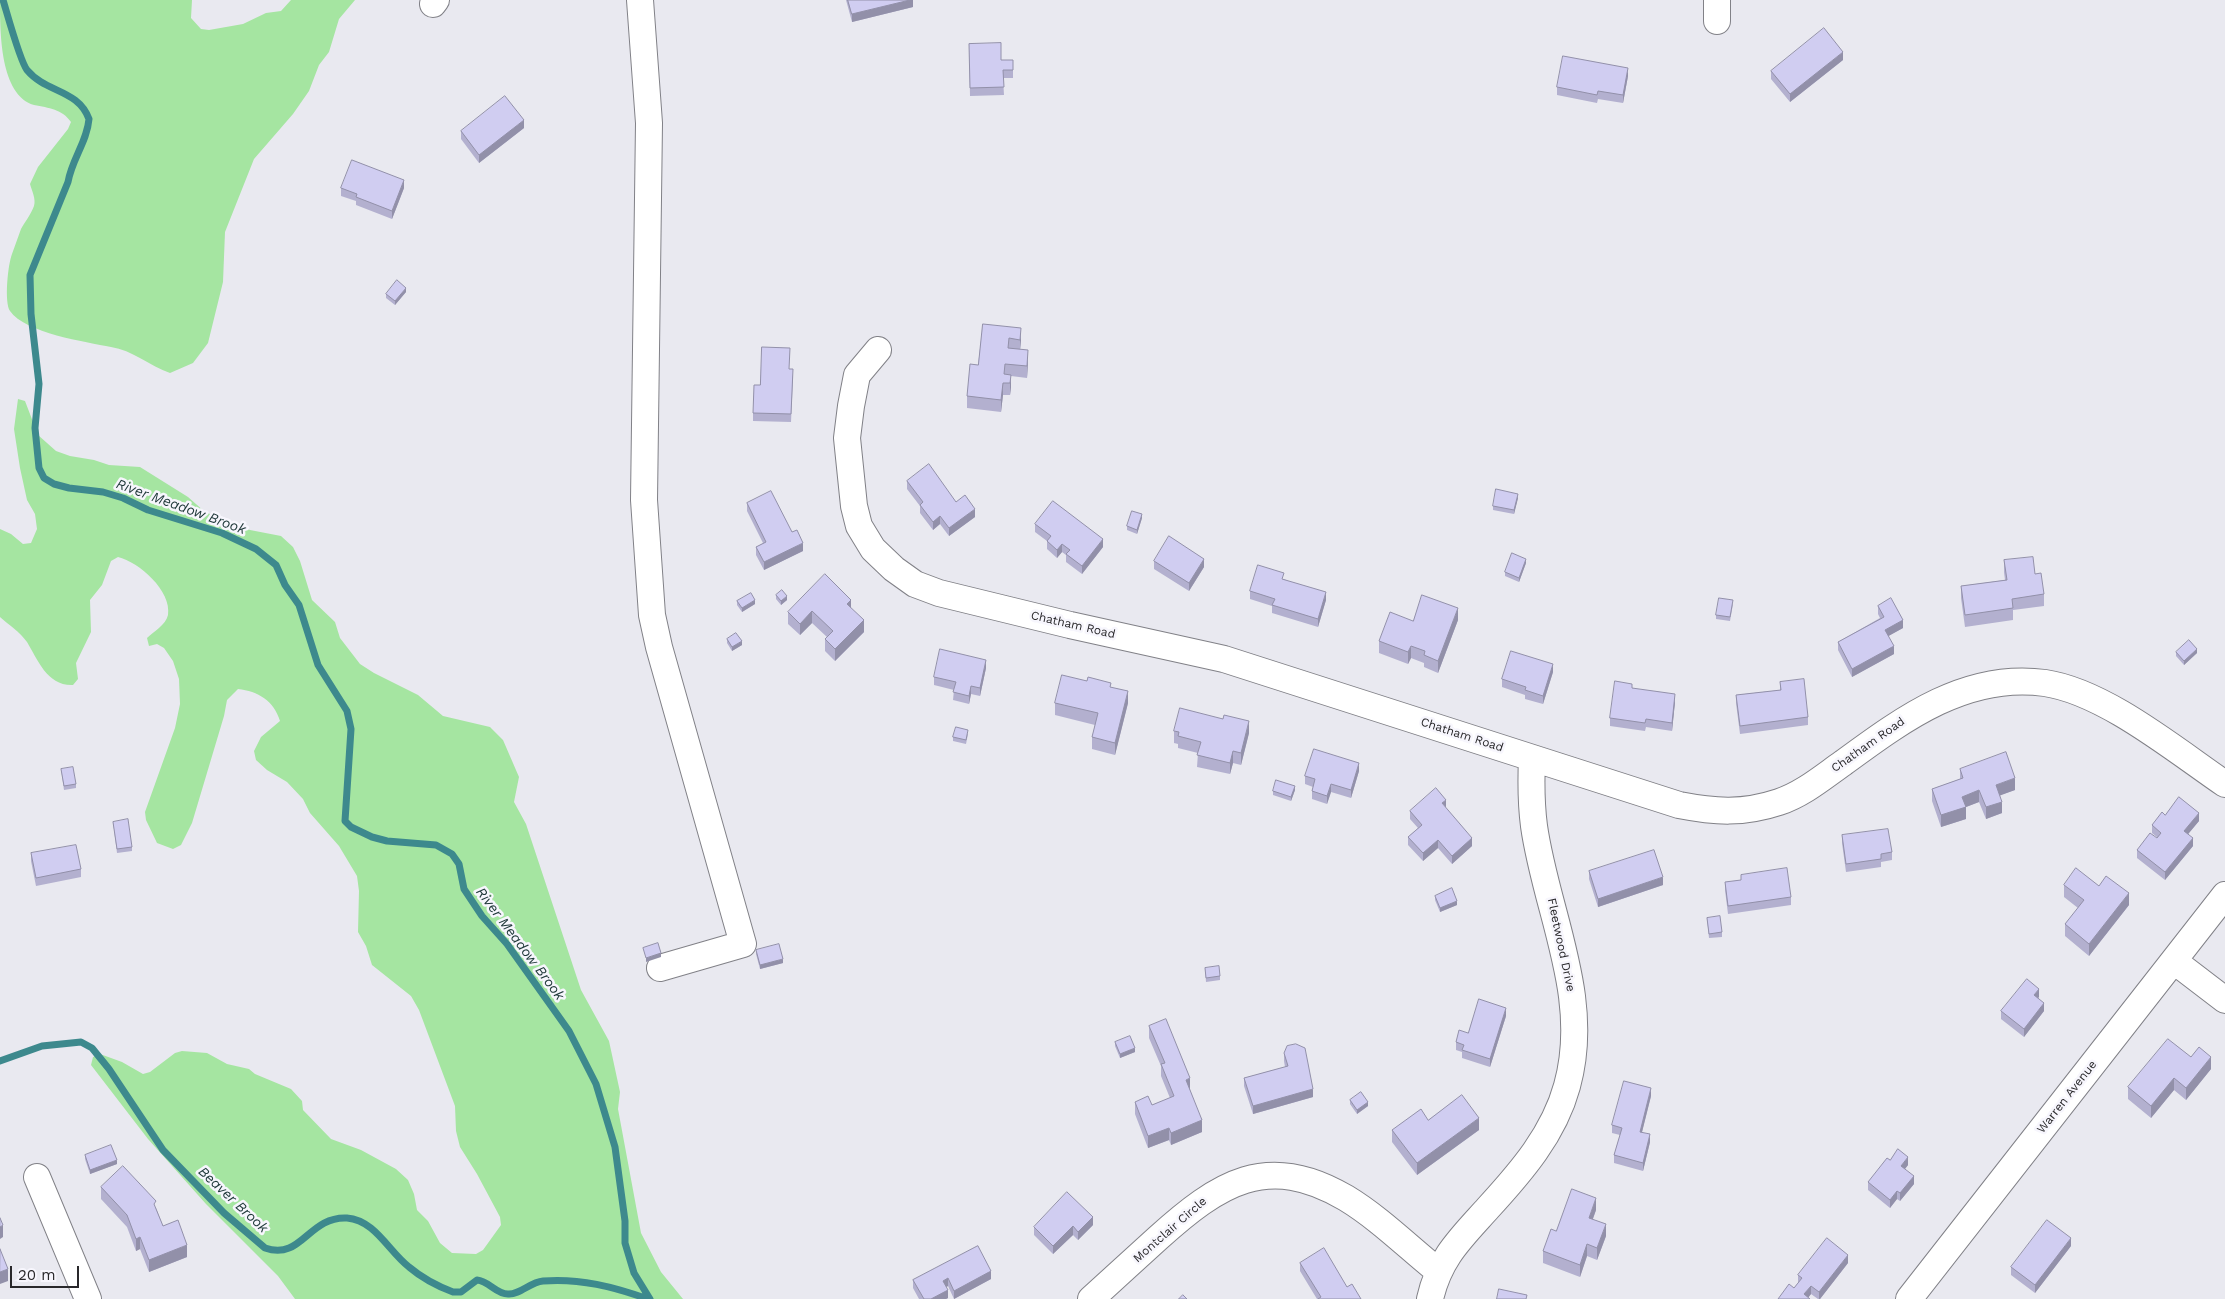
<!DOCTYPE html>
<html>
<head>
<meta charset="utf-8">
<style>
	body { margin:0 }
	#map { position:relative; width:2225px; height:1299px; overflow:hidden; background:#e9e9f0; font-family:"Work Sans",sans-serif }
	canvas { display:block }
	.scale { position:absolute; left:10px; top:1266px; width:69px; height:22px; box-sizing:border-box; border:2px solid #29282b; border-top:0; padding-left:6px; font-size:15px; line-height:18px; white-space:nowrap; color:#29282b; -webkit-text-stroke:4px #f7f6fd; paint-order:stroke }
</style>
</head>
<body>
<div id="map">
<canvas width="2225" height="1299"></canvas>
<div class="scale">20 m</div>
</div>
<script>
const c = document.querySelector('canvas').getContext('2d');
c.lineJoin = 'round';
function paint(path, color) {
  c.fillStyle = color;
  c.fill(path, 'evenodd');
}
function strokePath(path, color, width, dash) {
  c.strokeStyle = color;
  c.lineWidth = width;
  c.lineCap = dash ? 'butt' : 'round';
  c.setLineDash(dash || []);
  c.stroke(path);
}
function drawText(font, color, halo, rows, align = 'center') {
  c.font = font + ' "Work Sans",sans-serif';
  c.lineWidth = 5;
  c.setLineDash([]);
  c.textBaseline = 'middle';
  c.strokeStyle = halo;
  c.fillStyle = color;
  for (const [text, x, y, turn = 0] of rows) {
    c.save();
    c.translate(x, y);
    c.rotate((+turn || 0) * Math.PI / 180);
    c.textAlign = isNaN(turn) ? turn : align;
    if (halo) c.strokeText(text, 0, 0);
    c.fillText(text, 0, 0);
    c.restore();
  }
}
paint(new Path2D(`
	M0 0H192L191 18 201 29 209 30 243 24 266 13 281 11 291 0H355L339 19 329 52 319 65 309 91 293 114 254 159 225 232 223 282 208 343 193 363 170 373C150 366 132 350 111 347 86 342 25 333 10 311 4 302 8 264 12 254 15 246 18 237 21 229 25 222 31 214 34 206 36 199 32 191 30 184L38 167 68 129 71 122C62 109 49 108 34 105 0 95 0 33 0 0Z
	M18 399 25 401 38 435 56 451 70 456 94 460 109 465 140 467 188 497 205 512 250 530 281 536 293 547 300 561 312 600 335 622 340 638 360 664 374 673 418 695 443 716 490 727 503 740 519 777 514 802 526 824 581 990 609 1041 620 1092 618 1109 641 1233 661 1272 683 1299H295L278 1276 206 1204 148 1139 91 1065 93 1057 100 1054 122 1062 143 1074 150 1072 175 1053 182 1051 207 1053 227 1064 249 1069 255 1074 291 1089 302 1101 303 1110 331 1139 361 1150 396 1169 408 1180 414 1194 417 1210 428 1221 440 1243 452 1253 476 1254 483 1250 501 1225 500 1217 477 1174 460 1147 456 1131 455 1106 419 1010 411 996 372 965 366 946 358 932 359 891 357 876 339 846 310 813 303 799 287 782 267 770 256 760 254 751 261 737 280 721C274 701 258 691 238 689L227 700 224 716 192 823 181 845 173 849 157 843 146 820 145 812 175 728 180 704 179 679 173 661 164 648 157 644 149 646 147 638C153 632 166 625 168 615 172 591 139 562 118 557L111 561 102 585 90 600 91 632 76 663 78 679 73 685C47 686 38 660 27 642 20 632 9 625 0 617V529L11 534 23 544 31 543 37 529 35 514 27 500 20 468 14 429Z`), '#a5e5a1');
strokePath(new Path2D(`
	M3 0C7 13 20 61 27 70 46 93 78 89 89 119 87 142 72 159 68 182L30 275 31 314 39 384 35 428 39 468 44 478 54 484 69 488 103 492 123 498 148 510 222 533 256 549 276 565 285 585 299 605 318 665 347 711 351 729 345 821 351 827 372 837 387 841 436 845 452 854 459 864 464 889 482 916 507 944 569 1031 596 1084 615 1147 625 1221V1243L634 1273 650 1299
	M0 1061 42 1046 81 1042 92 1048 109 1069 163 1150 224 1213 265 1248C302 1261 308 1216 347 1218 375 1220 389 1252 409 1267 422 1278 437 1286 453 1292H461L477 1280C489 1281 496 1294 508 1294 520 1295 530 1282 543 1281 580 1278 614 1287 648 1299`), '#3d898d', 7);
const minor = new Path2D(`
	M640 0 649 123 644 500 652 615 659 647 743 944 660 968
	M433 4 436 0
	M1717 21V0
	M878 350 857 375 851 406 847 438 854 506 859 526 873 549 894 569 915 584 939 593 1070 625 1224 659 1679 805C1715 812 1743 814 1779 802 1803 794 1823 777 1843 763 1903 719 1966 672 2045 683 2105 692 2175 750 2225 784
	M2174 961 2225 1000
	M37 1177 88 1299
	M1091 1299C1113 1279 1136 1258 1158 1238 1218 1184 1267 1151 1346 1198 1379 1218 1408 1247 1438 1271
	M1430 1299C1439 1258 1461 1238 1488 1208 1521 1172 1554 1134 1567 1086 1592 997 1546 912 1534 826 1531 803 1531 781 1532 758
	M1909 1299 2225 895`);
strokePath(minor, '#818187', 28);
strokePath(minor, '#fff', 26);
paint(new Path2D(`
	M846 0H913V7L852 22Z
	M969 44 1001 60H1013V78H1003L1004 95 970 96Z
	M1843 60 1790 102 1771 79V71Z
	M1628 76 1623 103 1598 99 1597 103 1557 95V87Z
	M524 128 479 163 461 139V131Z
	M341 188H404L392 219 356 205V201L341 196Z
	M406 292 395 305 386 298V294Z
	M983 324 1021 340 1020 349 1028 362 1027 378 1011 376V387L1010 395H1003L1001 412 967 408V396L978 365Z
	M789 369 793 377 791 422 753 421V413L760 385Z
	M907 481 956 502 975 517 949 536 940 524 933 530 920 513V506L907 489Z
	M1518 498 1514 514 1493 510V506Z
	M747 503 803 551 764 570 756 555V547L763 543 747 511Z
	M1142 518 1137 534 1127 530V526Z
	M1035 524 1103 547 1082 574 1066 562V555L1062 552 1057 558 1047 549V541L1035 532Z
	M2004 560 2035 574 2044 594V606L2013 610V620L1965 627 1961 598V586L2005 580 2004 572Z
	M1154 561 1204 567 1189 591 1154 569Z
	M1526 563 1519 582 1505 576V572Z
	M1284 579 1326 600 1318 627 1272 613V606L1250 599V591Z
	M776 595 787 600 781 605 776 599Z
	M737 601 755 604 742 612 737 605Z
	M1733 604 1730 621 1716 619V615Z
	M1878 606 1903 628 1888 636 1894 654 1852 677 1838 650V642L1880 618 1878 614Z
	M851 608 864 632 835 661 825 651V639L827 637 812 623 800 635 788 624V612Z
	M1458 620 1438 673 1424 667V663L1411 658 1408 664 1379 653V641L1413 621Z
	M727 639 742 645 732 651 727 643Z
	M2176 652 2197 653 2184 665 2176 656Z
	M986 668 980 696 971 694 969 704 953 700 954 690 934 685V677Z
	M1553 672 1543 704 1525 699V695L1502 687V679Z
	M1780 682 1808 717V725L1740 734 1736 703V695L1780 690Z
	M1111 687 1128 703 1115 755 1092 749V737L1095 725 1055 715V703Z
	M1632 688 1675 702 1672 731 1646 727 1645 731 1610 726V718Z
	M1174 731 1249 733 1241 765 1233 763 1230 774 1197 767 1198 753 1178 748V744L1174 743Z
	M968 734 966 744 953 741V737Z
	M61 769 76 784V788L64 790Z
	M1960 769 2015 790 2000 795 2002 813 1986 819 1979 802 1966 807V819L1941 827 1932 801V789L1960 779Z
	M1359 771 1351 798 1331 792 1327 804 1312 799V791L1313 787 1305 784V776Z
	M1295 790 1291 801 1273 795V791Z
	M1446 808 1472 846 1452 864 1438 848 1423 861 1408 845V837L1418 828 1410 819V811Z
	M2165 815 2199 821 2188 834 2193 846 2165 880 2137 858V850L2158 838 2152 833V825Z
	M113 822 132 847V851L117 853Z
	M1842 835 1892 852V860L1881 862V867L1846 872 1842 843Z
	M31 853 81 869V877L36 886 31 861Z
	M1589 871 1663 885 1598 907 1589 879Z
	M1725 882 1791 897V905L1728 914 1725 890Z
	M2064 885 2129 905 2089 956 2065 936V924L2078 908 2064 897Z
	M1435 896 1457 905 1440 912 1435 900Z
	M1707 918 1722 932V937L1709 938Z
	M756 950 783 963 760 969 756 954Z
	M1205 968 1220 976V980L1206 982Z
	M2039 997 2038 998 2044 1011 2024 1037 2001 1019V1011Z
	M1506 1016 1490 1067 1462 1058V1052L1456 1050V1042L1468 1033Z
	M1149 1026 1190 1090 1202 1132 1171 1145 1169 1140 1148 1148 1135 1114V1102L1152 1105 1170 1098 1161 1076V1066L1149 1038Z
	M1115 1042 1135 1052 1120 1058 1115 1046Z
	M1284 1053 1313 1097 1253 1114 1244 1086V1078L1285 1067 1284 1061Z
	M2191 1057 2211 1069 2186 1100 2174 1090 2151 1118 2128 1099V1087Z
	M1651 1096 1642 1132 1650 1142 1643 1171 1614 1163V1155L1620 1135 1612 1133V1125Z
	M1350 1100 1368 1106 1357 1114 1350 1104Z
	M1428 1120 1479 1130 1417 1175 1392 1142V1130Z
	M85 1155 117 1164 90 1174 85 1159Z
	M1890 1160 1908 1165 1905 1169 1914 1184 1900 1201 1897 1199 1890 1208 1868 1190V1182Z
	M101 1187 156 1208 163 1226 187 1257 149 1272 140 1249 136 1251 127 1227 101 1199Z
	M1596 1210 1593 1219 1606 1236 1597 1260 1587 1256 1580 1277 1543 1263V1251L1556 1231Z
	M1093 1225 1078 1240 1073 1235 1053 1254 1034 1235V1227Z
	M978 1246 991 1279 954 1299 948 1286 946 1287 948 1298 946 1299H919L913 1288V1280Z
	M2071 1246 2035 1293 2011 1275V1267Z
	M1300 1263 1347 1287 1361 1299H1317L1300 1271Z
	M1848 1263 1820 1299H1818L1811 1294 1808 1298 1794 1288 1798 1283V1275Z`), '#b3b0cf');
paint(new Path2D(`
	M910 0H913V7L852 22V14Z
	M1843 52V60L1790 102V94Z
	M1628 68V76L1623 103V95Z
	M524 120V128L479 163V155Z
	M404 180V188L392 219V211Z
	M406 288V292L395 305V301Z
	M1021 328V340L1020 351V340Z
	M1028 350V362L1027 378V366Z
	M1011 375V387L1010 395V383Z
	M1003 383V395L1001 412V400Z
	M1518 494V498L1514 514V510Z
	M975 509V517L949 536V528Z
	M1142 514V518L1137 534V530Z
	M940 516V524L933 530V522Z
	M1103 539V547L1082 574V566Z
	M803 543V551L764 570V562Z
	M1062 544V552L1057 558V550Z
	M1204 559V567L1189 591V583Z
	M1526 559V563L1519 582V578Z
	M1326 592V600L1318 627V619Z
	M787 596V600L781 605V601Z
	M755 600V604L742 612V608Z
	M851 600V612L847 604Z
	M1458 608V620L1438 673V661Z
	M812 611V623L800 635V624Z
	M864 620V632L835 661V649Z
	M1903 620V628L1885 638V630Z
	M742 641V645L732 651V647Z
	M1411 646V658L1408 664V652Z
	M1894 646V654L1852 677V669Z
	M2197 649V653L2184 665V661Z
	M986 660V668L980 696V688Z
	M1553 664V672L1543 704V696Z
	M971 686V694L969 704V696Z
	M1128 691V703L1115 755V743Z
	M1675 694V702L1672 731V723Z
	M1249 721V733L1241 765V753Z
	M1233 751V763L1230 774V763Z
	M1359 763V771L1351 798V790Z
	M2015 778V790L1996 797V785Z
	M1331 784V792L1327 804V796Z
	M1295 786V790L1291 801V797Z
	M1979 790V802L1966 807V819L1941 827V815L1962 797Z
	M1446 800V808L1442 803Z
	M2002 802V813L1986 819V807Z
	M2199 813V821L2184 839V831Z
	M1472 838V846L1452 864V856Z
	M2193 838V846L2165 880V872Z
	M1438 840V848L1423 861V853Z
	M1663 877V885L1598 907V899Z
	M2129 893V905L2089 956V944Z
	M1457 901V905L1440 912V908Z
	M661 953V957L646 962V958Z
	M783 959V963L760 969V965Z
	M2039 989V997L2034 1003V995Z
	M2044 1003V1011L2024 1037V1029Z
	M1506 1008V1016L1490 1067V1059Z
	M1135 1048V1052L1120 1058V1054Z
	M2211 1057V1069L2186 1100V1088Z
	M1190 1078V1090L1186 1092V1080Z
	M2174 1078V1090L2151 1118V1106Z
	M1651 1088V1096L1640 1140V1132Z
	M1313 1089V1097L1253 1114V1106Z
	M1368 1102V1106L1357 1114V1110Z
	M1479 1118V1130L1417 1175V1163Z
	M1202 1120V1132L1171 1145V1133Z
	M1169 1128V1140L1148 1148V1136Z
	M1650 1134V1142L1643 1171V1163Z
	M1908 1157V1165L1901 1174V1166Z
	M117 1160V1164L90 1174V1170Z
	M1914 1176V1184L1900 1201V1193Z
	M1897 1191V1199L1890 1208V1200Z
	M1596 1198V1210L1589 1229V1218Z
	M1093 1217V1225L1078 1240V1232Z
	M1606 1224V1236L1597 1260V1248Z
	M3 1225V1237L0 1239V1227Z
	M1073 1226V1235L1053 1254V1246Z
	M140 1237V1249L136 1251V1239Z
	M2071 1238V1246L2035 1293V1285Z
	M1587 1244V1256L1580 1277V1265Z
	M187 1245V1257L149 1272V1260Z
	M1848 1255V1263L1820 1299H1819V1292Z
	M8 1269V1281L0 1284V1272Z
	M991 1271V1279L954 1299V1291Z
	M948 1278V1286L943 1289V1281Z
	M1811 1286V1294L1807 1299 1804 1294Z
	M948 1290V1298L946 1299H931Z`), '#9290a9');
const building = new Path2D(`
	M848 0H910L852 14Z
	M1824 28 1843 52 1790 94 1771 71Z
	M1001 43V60H1013V70H1003L1004 87 970 88 969 44Z
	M1563 56 1628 68 1623 95 1598 91 1597 95 1557 87Z
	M505 96 524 120 479 155 461 131Z
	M352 160 404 180 392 211 356 197 357 194 341 188Z
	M397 280 406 288 395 301 386 294Z
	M983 324 1021 328 1020 340 1009 338 1008 348 1028 350 1027 366 1005 364 1004 374 1011 375 1010 383H1003L1001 400 967 396 970 364 978 365Z
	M762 347 790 348 789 369H793L791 414 753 413 754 385H760Z
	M929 464 956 502 965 495 975 509 949 528 940 516 933 522 920 505 923 502 907 481Z
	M1496 489 1518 494 1514 510 1493 506Z
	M771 491 792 532 797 530 803 543 764 562 756 547 766 542 747 503Z
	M1053 501 1103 539 1082 566 1066 554 1070 550 1062 544 1057 550 1047 541 1051 536 1035 524Z
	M1132 511 1142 514 1137 530 1127 526Z
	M1169 536 1204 559 1189 583 1154 561Z
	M1512 553 1526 559 1519 578 1505 572Z
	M2033 557 2035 574 2041 573 2044 594 2012 599 2013 608 1965 615 1961 586 2007 580 2004 560Z
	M1258 565 1284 573 1282 579 1326 592 1318 619 1272 605 1275 599 1250 591Z
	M825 574 851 600 847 604 864 620 835 649 825 639 833 631 812 611 800 624 788 612Z
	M782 590 787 596 781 601 776 595Z
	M751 593 755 600 742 608 737 601Z
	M1422 595 1458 608 1438 661 1424 655 1425 651 1411 646 1408 652 1379 641 1390 612 1413 621Z
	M1719 598 1733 600 1730 617 1716 615Z
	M1891 598 1903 620 1885 630 1894 646 1852 669 1838 642 1884 617 1878 606Z
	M736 633 742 641 732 647 727 639Z
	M2189 640 2197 649 2184 661 2176 652Z
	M940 649 986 660 980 688 971 686 969 696 953 692 956 682 934 677Z
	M1511 651 1553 664 1543 696 1525 690 1526 687 1502 679Z
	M1062 675 1087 681 1088 677 1111 683 1110 687 1128 691 1115 743 1092 737 1098 713 1055 703Z
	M1804 679 1808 717 1740 726 1736 695 1781 690 1780 682Z
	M1615 681 1632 684V688L1675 694 1672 723 1646 719 1645 723 1610 718Z
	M1180 708 1223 719 1224 715 1249 721 1241 753 1233 751 1230 763 1197 755 1201 742 1178 736 1179 732 1174 731Z
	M956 727 968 730 966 740 953 737Z
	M1314 749 1359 763 1351 790 1331 784 1327 796 1312 791 1315 779 1305 776Z
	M2006 752 2015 778 1996 785 2002 802 1986 807 1979 790 1962 797 1966 807 1941 815 1932 789 1963 778 1960 769Z
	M73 767 76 784 64 786 61 769Z
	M1276 780 1295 786 1291 797 1273 791Z
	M1436 788 1446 800 1442 803 1472 838 1452 856 1438 840 1423 853 1408 837 1422 825 1410 811Z
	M2179 797 2199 813 2184 831 2193 838 2165 872 2137 850 2150 833 2157 838 2161 833 2152 825 2162 812 2165 815Z
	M128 819 132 847 117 849 113 822Z
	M1888 829 1892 852 1881 854V859L1846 864 1842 835Z
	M76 845 81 869 36 878 31 853Z
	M1654 850 1663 877 1598 899 1589 871Z
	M1787 868 1791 897 1728 906 1725 882 1741 880V875Z
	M2076 868 2099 886 2106 876 2129 893 2089 944 2065 924 2084 900 2064 885Z
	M1452 888 1457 901 1440 908 1435 896Z
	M1720 916 1722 932 1709 934 1707 918Z
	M658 943 661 953 646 958 643 948Z
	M779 944 783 959 760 965 756 950Z
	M1219 966 1220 976 1206 978 1205 968Z
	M2027 979 2039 989 2034 995 2044 1003 2024 1029 2001 1011Z
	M1479 999 1506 1008 1490 1059 1462 1050 1464 1045 1456 1042 1459 1030 1468 1033Z
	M1166 1019 1190 1078 1186 1080 1202 1120 1171 1133 1169 1128 1148 1136 1135 1102 1148 1096 1152 1105 1174 1096 1161 1064 1165 1063 1149 1026Z
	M1130 1036 1135 1048 1120 1054 1115 1042Z
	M2168 1039 2191 1057 2199 1047 2211 1057 2186 1088 2174 1078 2151 1106 2128 1087Z
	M1296 1044 1305 1048 1313 1089 1253 1106 1244 1078 1288 1066 1284 1053 1287 1046Z
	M1624 1081 1651 1088 1640 1132 1650 1134 1643 1163 1614 1155 1622 1128 1612 1125Z
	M1361 1092 1368 1102 1357 1110 1350 1100Z
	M1462 1095 1479 1118 1417 1163 1392 1130 1421 1109 1428 1120Z
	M111 1145 117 1160 90 1170 85 1155Z
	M1898 1149 1908 1157 1901 1166 1914 1176 1900 1193 1897 1191 1890 1200 1868 1182 1887 1158 1890 1160Z
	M123 1166 156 1201 154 1204 163 1226 178 1220 187 1245 149 1260 140 1237 136 1239 127 1215 101 1187Z
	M1572 1189 1596 1198 1589 1218 1606 1224 1597 1248 1587 1244 1580 1265 1543 1251 1551 1229 1556 1231Z
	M1067 1192 1093 1217 1078 1232 1073 1226 1053 1246 1034 1227Z
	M0 1218 3 1225 0 1227Z
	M2047 1220 2071 1238 2035 1285 2011 1267Z
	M1827 1238 1848 1255 1819 1292 1811 1286 1804 1294 1810 1299H1778L1789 1284 1794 1288 1802 1278 1798 1275Z
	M978 1246 991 1271 954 1291 948 1278 943 1281 948 1290 931 1299H924L913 1280Z
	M1324 1248 1347 1287 1352 1284 1361 1299H1318L1321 1297 1300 1263Z
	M0 1249 8 1269 0 1272Z
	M1499 1289 1527 1295 1526 1299H1497Z
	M1183 1295 1187 1299H1179Z`);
paint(building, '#d0cdf1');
strokePath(building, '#9290a9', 1);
drawText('12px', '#29282b', '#f7f6fd', [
	["Chatham Road",1073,625,13],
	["Chatham Road",1462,735,18],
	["Chatham Road",1868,745,-35],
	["Fleetwood Drive",1561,945,78],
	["Warren Avenue",2067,1097,-52],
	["Montclair Circle",1170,1230,-41]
]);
drawText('italic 14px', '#213a3b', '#f7f6fd', [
	["River Meadow Brook",181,507,20],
	["River Meadow Brook",520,944,53],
	["Beaver Brook",233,1200,43]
]);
</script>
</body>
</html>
